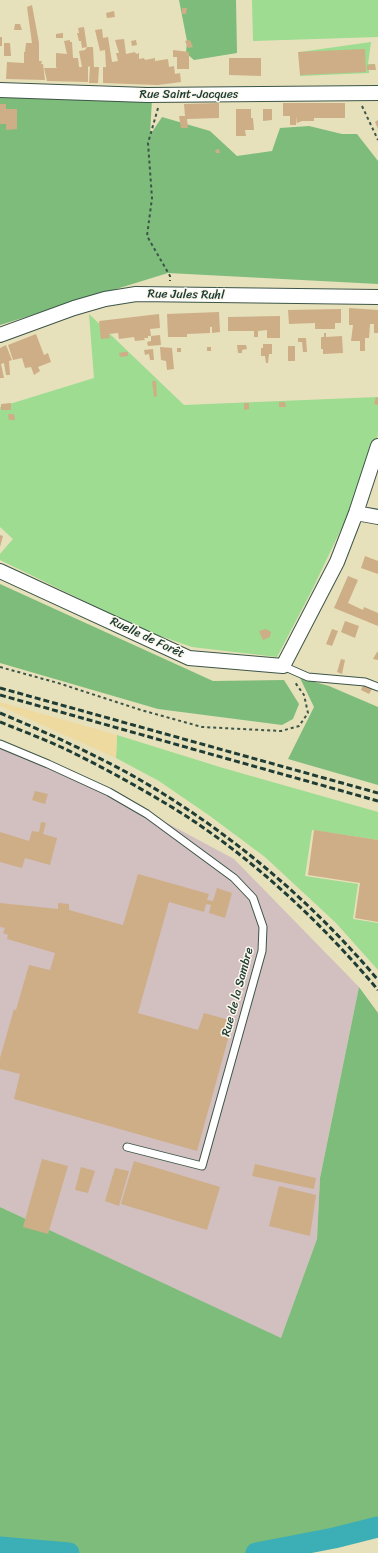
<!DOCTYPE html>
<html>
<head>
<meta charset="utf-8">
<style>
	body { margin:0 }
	canvas { display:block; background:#e6e0bb }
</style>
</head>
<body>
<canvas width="378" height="1553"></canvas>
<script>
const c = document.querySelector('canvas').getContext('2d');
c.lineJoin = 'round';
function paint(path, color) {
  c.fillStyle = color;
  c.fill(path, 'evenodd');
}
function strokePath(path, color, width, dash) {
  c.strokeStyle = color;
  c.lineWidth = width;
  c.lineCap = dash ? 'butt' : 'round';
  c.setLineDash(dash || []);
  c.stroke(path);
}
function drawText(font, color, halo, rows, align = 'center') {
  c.font = font + ' Sriracha,sans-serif';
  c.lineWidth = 3;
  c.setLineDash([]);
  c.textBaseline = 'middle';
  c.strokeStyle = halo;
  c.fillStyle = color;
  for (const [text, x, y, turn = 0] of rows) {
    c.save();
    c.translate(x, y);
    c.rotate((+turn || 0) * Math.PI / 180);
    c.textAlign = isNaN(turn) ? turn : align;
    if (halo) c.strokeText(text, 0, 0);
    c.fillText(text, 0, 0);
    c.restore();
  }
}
paint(new Path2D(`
	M0 744 109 792 234 859 359 987 320 1178 317 1239 281 1339 0 1207Z`), '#d2bfc0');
paint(new Path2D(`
	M252 0H378V37L253 41Z
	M371 42 368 64H375V70H369V73L300 76V52Z
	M89 314 184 405 378 397V431L375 458 312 590 277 657 192 647 146 631 0 560V554L13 539 0 527V407L94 378Z
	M117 735 223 768 378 812V840L312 830 305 876 358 884 353 919 378 923V970L336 923 265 857 210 816 159 781 116 758Z`), '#9ddc91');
paint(new Path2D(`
	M179 0H236L237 53 194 60 186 53 187 41Z
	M0 97 152 99 150 135 162 117 210 131 237 156 272 151 280 128 309 126 342 134H357L378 161V284L168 273 0 325Z
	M0 584 213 681 284 680 299 704 293 719 282 725 158 709 0 663Z
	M300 678 329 686 378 707V785L288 759 314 707Z
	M359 987 378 1013V1525L249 1553H48L0 1550V1207L281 1338 317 1239 320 1178Z`), '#7ebc7b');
paint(new Path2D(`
	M0 702 117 735 116 758 0 706Z`), '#eeda9e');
strokePath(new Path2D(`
	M0 1547 69 1553
	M256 1553 334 1538 378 1527`), '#3caeb5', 21);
paint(new Path2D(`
	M32 5 39 43V61H42L41 64H43L45 80 6 79 7 62 24 63V52H25L26 43H32L27 7Z
	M182 8H187L186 14H182Z
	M114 11 115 17 107 18 106 13Z
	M15 24H20L22 30H14Z
	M84 27 87 47 82 48 81 41H79L77 33H79L78 28Z
	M102 29 103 38 108 37 112 62 118 61 116 53H119L115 40 124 39 126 54 135 52 136 54 139 53V59L144 58 145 60 155 58V61L168 59 169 67 174 66 175 74 180 73 181 82 158 85 103 83V67H106L105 50 100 51 95 30Z
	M63 33V38H56V34Z
	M0 37H2V46H0Z
	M70 40V42H72L73 58H78L79 67H82L79 51 85 50 87 47H93L94 67H99L98 83H89L90 66 88 67V82L47 81 44 68H57L56 67V53L67 54 64 41Z
	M136 40 137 45 132 46 131 41Z
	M190 40 193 47 188 48 185 41Z
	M4 43H10L11 56H4Z
	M365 49 366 72 300 75 298 52Z
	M173 50 189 52V69H177V57H173Z
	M229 58H261V76L229 75Z
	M375 64 376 70H367V65Z
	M219 103V118L187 119 188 128H181L179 116H185L184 104Z
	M283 103H345V118H314V121H302L297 123V116L296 125H290V116H283Z
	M0 104H6V109H17V129L6 130V124H0Z
	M236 109H251V118H253L254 130H245L246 136H236Z
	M263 109H272V120L263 121Z
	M378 120V129L375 122Z
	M219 149 220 153H216L215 150Z
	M349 308 378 310V333H374V324H370L369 338H365V351H360V341H351L353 325H349Z
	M341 309V323H335V329H315V323L289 324 288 310Z
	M219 312 220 332 212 333V327H210V333L187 334V337H168L167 314Z
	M159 314 160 328 150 329 151 336H148V338H144L145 340 135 341 134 337 119 339 118 333 109 334 110 338 101 339 99 321Z
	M280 316V338H267V330L258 331V337H254V331H228V317Z
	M324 333H326V337L342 336 343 353 323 354V349H321V337H324Z
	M36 334 44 355 48 353 51 362 38 367 40 371 34 375 31 367 25 368 22 358 13 360 8 345Z
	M160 335 161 345 148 346 147 342 151 341V336Z
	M298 338H306L307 352H303L302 342H298Z
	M263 344H272V354H269L268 363H266L265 356H261V348H263Z
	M6 345 12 360 9 361 10 375H6L4 363 1 364 4 378H0V348Z
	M237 345H246L247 349 242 350V353H238Z
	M288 346H295V361H288Z
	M160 347 172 348 174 369 167 370 166 361 161 360Z
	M207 347H211V351H207Z
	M177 348H181V352H177Z
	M153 349 154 360H150L149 354 145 355 144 350Z
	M124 352H128V356L120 357 119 353Z
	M152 381H156L157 396 154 397Z
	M376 397 378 398V405L374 404Z
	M279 402H285L286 407H279Z
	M11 403V410H1V404Z
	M244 403H249V409L244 410Z
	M8 414H14L15 420H9Z
	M0 535 3 536 0 547Z
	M365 556 378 561V574L361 568Z
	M348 576 358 580 348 603 363 610 364 607 378 613V626L334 608Z
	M345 621 359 626 355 638 341 632Z
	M266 629 271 632 270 637 263 640 259 631Z
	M332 629 338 631 332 646 326 644Z
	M377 652H378V660L373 659Z
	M341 659 345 660 342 674 337 672Z
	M363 685 372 689 369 694 361 690Z
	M35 791 48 794 45 804 32 800Z
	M41 822 46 823 43 834 57 838 50 865 25 858 22 868 0 862V832L29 841 32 831 39 832Z
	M314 830 378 840V922L355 918 360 883 308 875Z
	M138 874 209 894 207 900 213 901 217 888 232 893 225 918 209 913 211 905 206 904 204 912 169 902 138 1013 198 1030 204 1013 233 1021 197 1151 14 1099 20 1074 0 1069V1058L14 1009 16 1010 29 965 50 970 55 953 7 939 8 935 3 933 5 928 0 927V903L58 909V903L69 904V910L123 925Z
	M42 1159 68 1166 48 1234 23 1227Z
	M134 1161 220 1187 207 1230 121 1204Z
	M255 1164 316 1178 314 1189 252 1176Z
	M81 1167 95 1171 88 1193 75 1190Z
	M115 1168 129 1171 119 1206 105 1201Z
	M279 1186 316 1195 310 1236 269 1226Z`), '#ceae86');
const lane = new Path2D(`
	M283 666 308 677 365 682 378 687
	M0 744 48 764 109 792 147 814 234 878 253 898 263 927 262 951 202 1166 127 1147`);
const street = new Path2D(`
	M0 90 147 95 378 93
	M0 335 74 308 105 299 136 294 378 297
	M356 513 378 517
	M0 571 189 658 283 666 337 562 356 513 378 446`);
strokePath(lane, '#3d5548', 9);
strokePath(street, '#3d5548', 16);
strokePath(new Path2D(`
	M362 106 378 140
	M158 108 148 143 152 198 147 236 170 276V281
	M0 667 58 683 141 710 202 727 281 731 299 726 308 713 304 695 294 681`), '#3d5548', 2, [3, 3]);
strokePath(lane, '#fff', 7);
strokePath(street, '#fff', 14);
strokePath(new Path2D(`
	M0 688 378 793
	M0 695 378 801
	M0 713C43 731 85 750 126 772 222 825 308 897 378 980
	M0 722C20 730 41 738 61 747 99 765 135 785 170 806 249 854 320 921 378 990`), '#1f3d34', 3, [6, 3]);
drawText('12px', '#1f3d34', '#fbf7ec', [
	["Rue Saint-Jacques",189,95],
	["Rue Jules Ruhl",186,295,1],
	["Ruelle de Forêt",147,638,25],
	["Rue de la Sambre",238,992,-75]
]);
</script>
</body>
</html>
